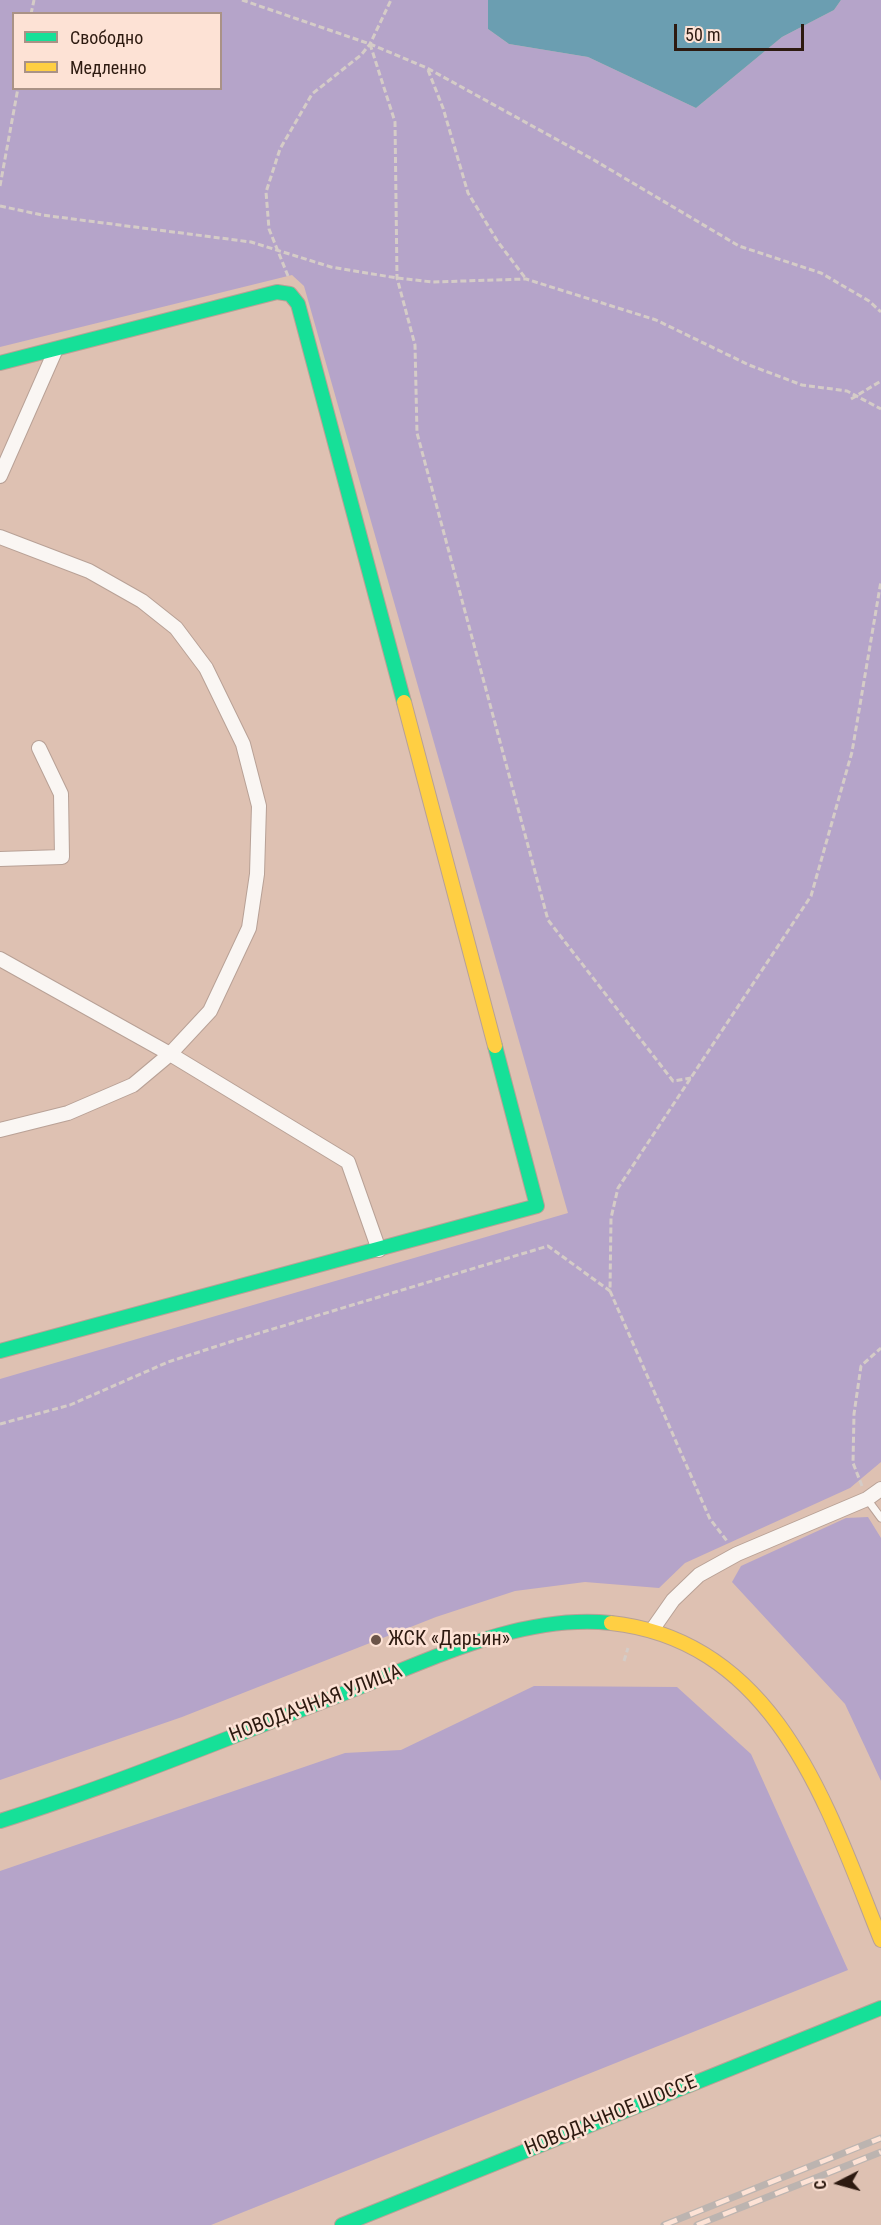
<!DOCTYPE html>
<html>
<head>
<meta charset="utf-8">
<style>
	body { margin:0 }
	#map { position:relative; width:881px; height:2225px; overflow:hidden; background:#dec1b2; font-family:"Roboto Condensed",sans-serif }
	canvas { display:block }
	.legend { position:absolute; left:12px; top:12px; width:210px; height:78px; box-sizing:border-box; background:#fde2d5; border:2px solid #aa9286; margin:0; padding:8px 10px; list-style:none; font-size:18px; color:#2d1a10 }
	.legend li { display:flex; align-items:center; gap:12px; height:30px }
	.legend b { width:30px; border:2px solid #aa9286 }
	.north { position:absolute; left:809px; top:2153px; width:60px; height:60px; -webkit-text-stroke:4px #fde2d5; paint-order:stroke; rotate:264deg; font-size:16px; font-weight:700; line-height:24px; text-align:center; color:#2d1a10 }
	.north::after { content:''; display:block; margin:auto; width:21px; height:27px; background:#2d1a10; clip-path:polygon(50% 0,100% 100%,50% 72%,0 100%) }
	.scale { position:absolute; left:674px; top:24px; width:130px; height:27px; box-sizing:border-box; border:3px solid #2d1a10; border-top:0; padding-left:8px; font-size:18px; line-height:21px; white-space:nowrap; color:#2d1a10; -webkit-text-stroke:4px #fde2d5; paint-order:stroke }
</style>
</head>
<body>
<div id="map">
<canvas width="881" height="2225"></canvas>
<ul class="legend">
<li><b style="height:8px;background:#16e098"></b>Свободно</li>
<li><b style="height:8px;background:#ffcf43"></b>Медленно</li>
</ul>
<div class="north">С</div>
<div class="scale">50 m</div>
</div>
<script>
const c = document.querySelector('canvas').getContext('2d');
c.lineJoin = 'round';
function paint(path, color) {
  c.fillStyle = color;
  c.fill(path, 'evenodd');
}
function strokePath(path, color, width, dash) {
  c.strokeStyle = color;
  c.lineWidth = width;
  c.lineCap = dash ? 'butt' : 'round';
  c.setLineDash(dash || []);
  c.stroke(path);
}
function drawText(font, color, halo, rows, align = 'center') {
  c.font = font + ' "Roboto Condensed",sans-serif';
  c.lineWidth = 5;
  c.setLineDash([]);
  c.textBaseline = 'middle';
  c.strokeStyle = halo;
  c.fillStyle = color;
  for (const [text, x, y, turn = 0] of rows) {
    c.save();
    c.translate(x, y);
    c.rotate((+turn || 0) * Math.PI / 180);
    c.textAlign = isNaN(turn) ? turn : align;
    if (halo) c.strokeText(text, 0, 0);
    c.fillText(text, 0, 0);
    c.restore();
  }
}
paint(new Path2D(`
	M0 0H488V29L509 44 588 57 696 108 782 37 834 10 841 0H881V1462L850 1488 685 1563 659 1588 585 1582 515 1591 436 1617 182 1717 0 1780V1379L568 1213 304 286 292 275 0 347ZM14 14H220V88H14Z
	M868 1517 881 1538V1781L845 1704 732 1582 741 1566 846 1518Z
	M534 1686 677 1687 751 1754 848 1970 211 2225H0V1871L345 1753 401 1750Z`), '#b5a4c9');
paint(new Path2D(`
	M488 0H841L834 10 782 37 696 108 588 57 509 44 488 29Z`), '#6b9eb1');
const lane = new Path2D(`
	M867 1499 881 1518`);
const street = new Path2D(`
	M0 476 56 349
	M0 537 89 571 142 601 176 628 206 668 243 744 259 806 257 874 249 928 210 1011 170 1054 133 1085 68 1113 0 1130
	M0 859 62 857 61 794 39 748
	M0 959 170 1054 348 1162 379 1250
	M652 1630 673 1600 699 1575 737 1554 867 1499 881 1489`);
const fast = new Path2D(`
	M0 363 277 292 290 294 298 304 404 702
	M0 1351 537 1206 495 1046
	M0 1821C114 1785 225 1739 337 1696 422 1664 518 1613 611 1623
	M342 2225 881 2008`);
const slow = new Path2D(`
	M404 702 495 1046
	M611 1623C777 1641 828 1808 881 1940`);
strokePath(lane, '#b8a196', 9);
strokePath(street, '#b8a196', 16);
strokePath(fast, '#b8a196', 16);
strokePath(slow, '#b8a196', 16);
strokePath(new Path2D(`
	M242 0 370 44 427 68 594 160 739 246 821 273 869 301 881 312
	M31 14 34 0
	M370 44 395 122 397 278 415 345 417 433 548 920 673 1081 691 1078
	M428 70 443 108 468 193 498 242 526 279
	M0 186 18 88
	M0 206 42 215 251 242 331 267 397 278 432 282 526 279 656 320 749 365 802 385 847 391 881 409
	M288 276 269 229 266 192 280 149 312 94 361 55 370 44 391 0
	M851 399 881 381
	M610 1291 710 1519 727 1541
	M0 1424 70 1405 168 1362 233 1341 548 1246 610 1291 611 1218 618 1188 811 896 852 752 881 581
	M862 1486 853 1463 854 1414 861 1366 881 1348
	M624 1661 628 1648`), '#d5ccc7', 3, [6, 3]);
strokePath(lane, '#faf6f3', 7);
strokePath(street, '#faf6f3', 14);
strokePath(fast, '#16e098', 14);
strokePath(slow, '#ffcf43', 14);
const rail = new Path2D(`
	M664 2225 881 2138
	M697 2225 881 2152`);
strokePath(rail, '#bcb4b0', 7);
strokePath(rail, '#fde2d5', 4.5, [14]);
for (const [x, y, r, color] of [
	[376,1640,6,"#6b5449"]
]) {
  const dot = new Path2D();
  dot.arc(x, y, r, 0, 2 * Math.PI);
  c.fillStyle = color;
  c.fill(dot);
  strokePath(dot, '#fde2d5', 2);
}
drawText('20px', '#2d1a10', '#fde2d5', [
	["ЖСК «Дарьин»",388,1640]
], 'left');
drawText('20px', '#2d1a10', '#fde2d5', [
	["НОВОДАЧНАЯ УЛИЦА",316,1704,-21],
	["НОВОДАЧНОЕ ШОССЕ",611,2116,-22]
]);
</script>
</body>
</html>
